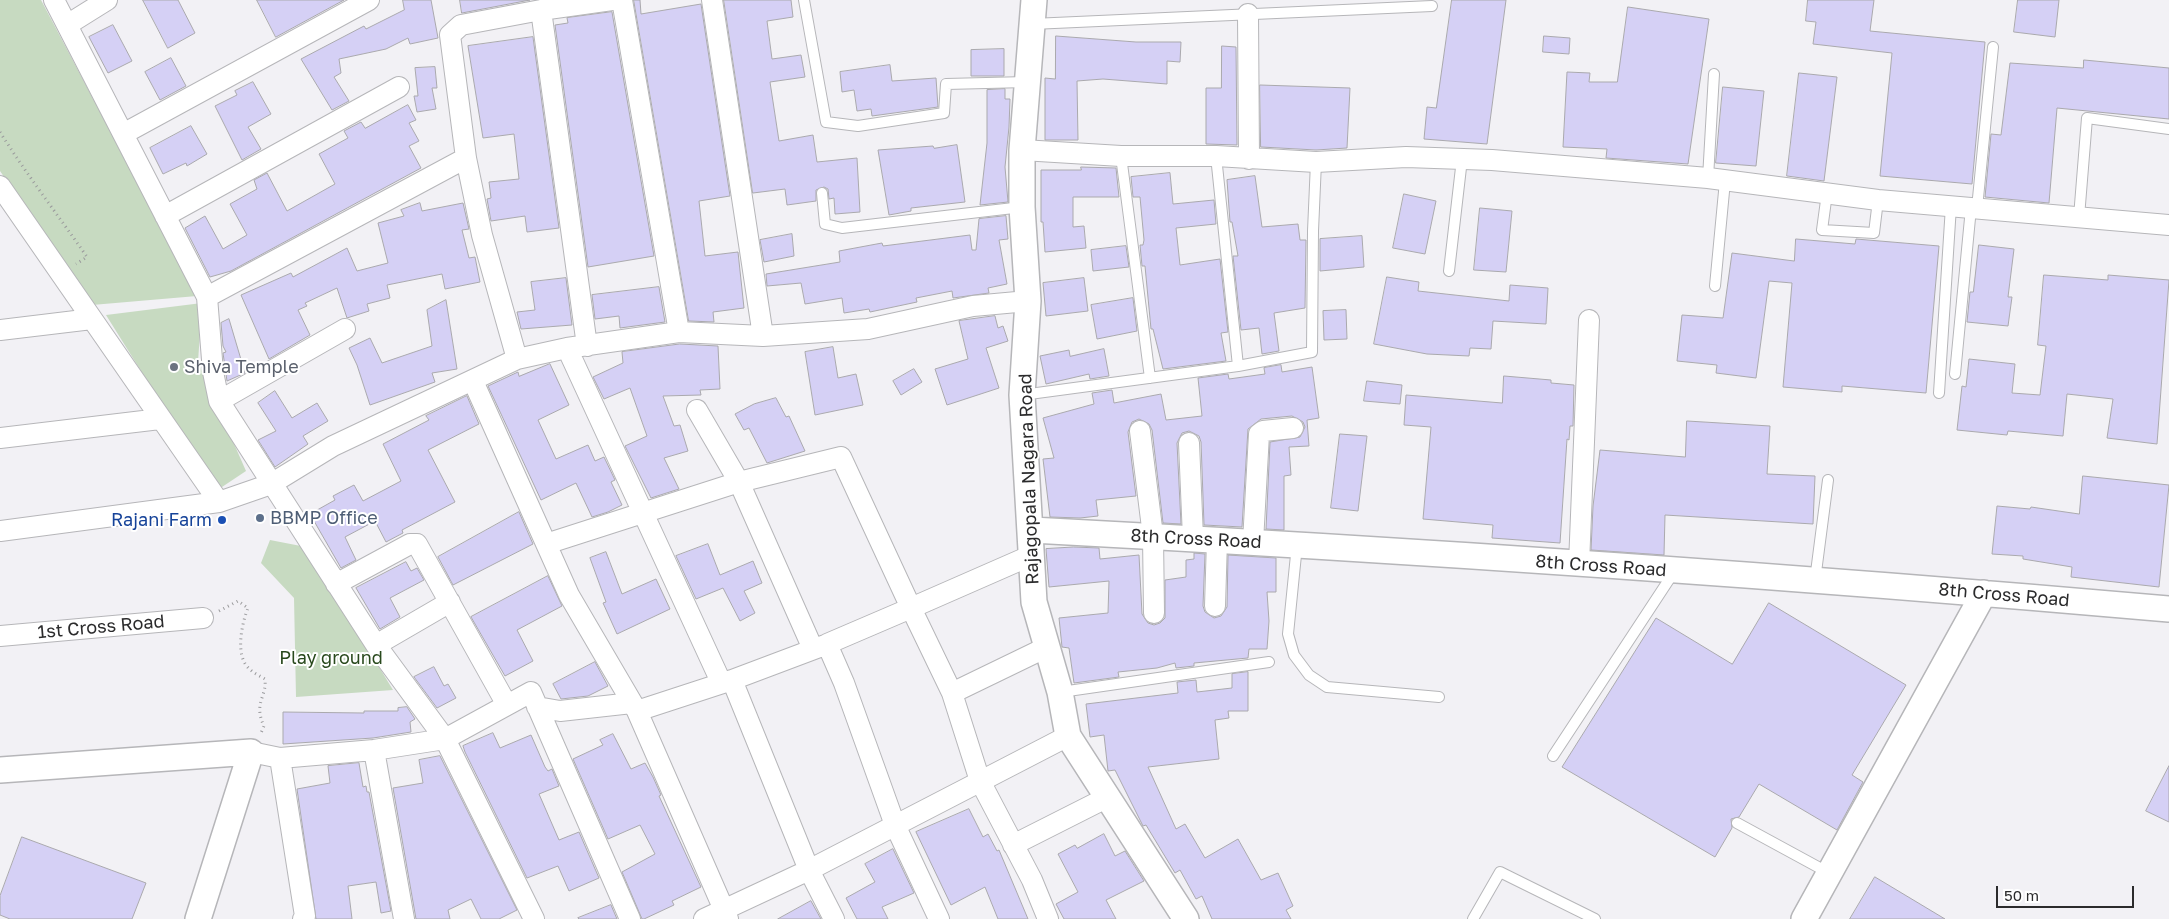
<!DOCTYPE html>
<html>
<head>
<meta charset="utf-8">
<style>
	body { margin:0 }
	#map { position:relative; width:2169px; height:919px; overflow:hidden; background:#f2f1f5; font-family:"Golos Text",sans-serif }
	canvas { display:block }
	.scale { position:absolute; left:1996px; top:886px; width:138px; height:22px; box-sizing:border-box; border:2px solid #2b2b2c; border-top:0; padding-left:6px; font-size:15px; line-height:18px; white-space:nowrap; color:#2b2b2c; -webkit-text-stroke:4px #fff; paint-order:stroke }
</style>
</head>
<body>
<div id="map">
<canvas width="2169" height="919"></canvas>
<div class="scale">50 m</div>
</div>
<script>
const c = document.querySelector('canvas').getContext('2d');
c.lineJoin = 'round';
function paint(path, color) {
  c.fillStyle = color;
  c.fill(path, 'evenodd');
}
function strokePath(path, color, width, dash) {
  c.strokeStyle = color;
  c.lineWidth = width;
  c.lineCap = dash ? 'butt' : 'round';
  c.setLineDash(dash || []);
  c.stroke(path);
}
function drawText(font, color, halo, rows, align = 'center') {
  c.font = font + ' "Golos Text",sans-serif';
  c.lineWidth = 4;
  c.setLineDash([]);
  c.textBaseline = 'middle';
  c.strokeStyle = halo;
  c.fillStyle = color;
  for (const [text, x, y, turn = 0] of rows) {
    c.save();
    c.translate(x, y);
    c.rotate((+turn || 0) * Math.PI / 180);
    c.textAlign = isNaN(turn) ? turn : align;
    if (halo) c.strokeText(text, 0, 0);
    c.fillText(text, 0, 0);
    c.restore();
  }
}
paint(new Path2D(`
	M0 0H41L197 296 92 305 0 171Z
	M202 303 198 362 246 471 216 491 106 315Z
	M270 540 306 547 393 690 296 697 294 598 261 563Z`), '#c7dac1');
const building = new Path2D(`
	M143 0H178L195 33 168 48Z
	M257 0H344L276 37Z
	M403 0H431L438 38 410 44 408 38 386 49 339 59 341 73 334 77 349 101 332 110 301 59 364 26 366 29 404 10Z
	M460 0H530L462 13Z
	M634 0H640L641 14 701 4 730 196 699 201 705 256 738 252 744 308 713 312 714 322 689 321Z
	M724 0H791L793 17 767 21 772 59 801 55 805 77 770 82 779 141 813 135 817 162 857 158 860 212 835 214 834 198 829 199 828 189 824 187 816 190V201L787 205 785 189 753 193Z
	M1452 0H1506L1487 144 1424 139 1427 107 1436 108Z
	M1808 0H1874L1870 31 1985 42 1972 184 1880 176 1892 53 1813 44 1816 22 1806 21Z
	M2018 0H2059L2055 37 2014 32Z
	M1628 7 1709 19 1688 164 1606 158 1607 149 1563 147 1567 72 1590 73 1589 82H1617Z
	M612 12 654 256 588 267 555 25 568 23 567 18Z
	M113 25 132 61 108 73 89 37Z
	M1056 36 1136 42H1181L1180 62 1167 61V84L1103 79 1077 81 1078 140H1045V78L1055 79Z
	M1544 36 1570 38 1569 54 1543 52Z
	M533 37 559 228 527 232 525 216 491 221 487 199 491 198 489 182 519 179 514 134 483 138 468 46Z
	M1222 46 1236 47 1237 145 1206 144V88H1221Z
	M1004 49V76H971V50Z
	M171 58 186 86 160 100 145 72Z
	M2084 60 2169 68V119L2057 108 2049 203 1985 197 1991 134 2001 135 2010 63 2083 68Z
	M890 65 892 81 936 78 938 107 872 116 871 109 857 111 854 90 842 92 840 72Z
	M435 67 437 88H432L436 109 417 112 414 96H418L415 68Z
	M1799 73 1837 77 1824 181 1787 176Z
	M253 82 271 114 248 127 261 149 242 160 215 106 237 95 235 91Z
	M1260 85 1350 88 1347 148 1316 150 1261 147Z
	M1723 87 1764 91 1756 166 1716 163Z
	M1005 89V99H1010L1009 127 1005 167 1008 202 980 205 987 143V90Z
	M408 105 416 120 409 123 419 141 409 146 421 168 231 271 210 277 185 228 205 216 223 249 247 235 230 204 257 189 254 180 267 173 287 211 335 184 319 154 348 138 344 131 361 122 365 128Z
	M191 126 207 154 187 166 186 163 163 174 150 148Z
	M957 145 965 202 911 208V211L889 215 878 150 933 146 934 148Z
	M1081 167 1116 168 1119 197H1073V227L1084 226 1086 248 1045 252 1043 222H1041V170H1081Z
	M1170 173 1173 204 1214 200 1216 224 1176 228 1180 265 1220 259 1228 332 1221 333 1226 361 1163 369 1153 329H1151L1145 266H1142L1140 245H1143L1144 240 1140 197H1133L1131 177Z
	M1255 176 1262 227 1298 224 1300 240H1306L1305 308 1274 313 1279 351 1262 354 1259 328 1241 330 1233 256H1238L1232 222H1230L1227 180Z
	M1404 194 1436 201 1425 254 1393 248Z
	M420 203 422 211 463 203 469 229 462 230 469 258 475 257 480 282 445 289 442 274 387 285 390 298 367 304 369 311 347 318 337 288 305 303 307 306 298 310 310 335 269 359 241 295 291 273 293 277 347 248 357 271 388 263 378 223 404 216 401 210Z
	M1480 208 1512 211 1506 272 1474 270Z
	M1006 216 1008 239 999 240 1007 284 988 288 989 293 953 298 952 291 916 298 917 302 870 312 869 309 844 313 842 298 805 304 801 283 767 286 766 274 840 262 839 251 882 243 883 246 970 235 972 250H976L979 219Z
	M792 234 794 256 764 262 760 240Z
	M1362 236 1364 267 1320 271V239Z
	M1796 239 1855 244 1856 239 1939 246 1926 393 1842 386V392L1783 387 1792 283 1769 281 1756 378 1716 373 1717 365 1677 361 1682 315 1723 318 1732 253 1794 261Z
	M1979 245 2014 249 2008 297H2012L2008 326 1967 322 1970 292H1973Z
	M1126 246 1129 267 1093 271 1091 250Z
	M2044 275 2108 280V275L2169 280 2157 444 2107 438 2113 399 2067 394 2063 436 2008 431 2007 435 1957 430 1962 386 1966 387 1969 359 2015 364 2012 393 2040 395 2046 346 2038 345Z
	M1387 277 1419 282 1418 291 1509 301 1510 285 1548 288 1546 324 1493 321 1491 349 1470 348 1469 356 1427 354 1374 344Z
	M566 278 572 325 521 329 517 312 535 310 531 282Z
	M1084 278 1088 311 1046 316 1043 283Z
	M659 287 665 322 620 328 619 316 595 319 592 295Z
	M1133 298 1137 331 1097 339 1091 305Z
	M446 300 457 369 432 373 435 382 370 405 357 365 349 348 370 338 382 363 432 346 427 310Z
	M1346 310 1347 339 1324 340 1323 311Z
	M995 316 998 328 1003 326 1008 341 986 348 999 388 947 405 935 369 968 359 959 321Z
	M229 319 245 373 227 381 223 353 226 352 223 346 221 323Z
	M680 344 718 346 720 389 700 390 701 395 663 396 674 426 680 425 688 451 664 458 679 489 651 498 625 446 647 436 630 388 604 399 593 377 623 363 622 352Z
	M833 347 838 378 856 374 863 405 815 415 805 352Z
	M1104 349 1109 376 1090 379 1089 374 1046 384 1040 356 1069 350 1070 356Z
	M550 364 569 405 538 420 556 459 588 445 595 461 604 457 615 480 611 482 622 505 608 512 592 517 576 483 541 500 488 386 518 372 519 376Z
	M1281 365 1282 372 1312 367 1319 418 1307 420 1309 446 1289 447 1291 475 1284 476V530L1266 529 1270 442 1300 437 1305 427 1303 422 1292 416 1261 419 1248 429 1242 527 1204 525 1201 442 1199 436 1189 431 1182 433 1177 443 1181 524 1163 523 1152 430 1149 424 1139 419 1132 422 1128 432 1136 496 1096 500 1098 516 1080 518 1050 517 1043 459 1054 458 1043 418 1094 404 1092 393 1112 390 1114 403 1161 394 1166 420 1202 416 1198 378 1228 374 1229 379 1265 374 1264 368Z
	M914 369 922 382 901 395 893 381Z
	M1504 376 1551 380V383L1574 385 1573 426H1570L1569 440 1567 439 1560 543 1492 538 1493 525 1423 519 1431 427 1404 425 1406 395 1502 403Z
	M1367 381 1402 385 1400 404 1364 401Z
	M275 391 292 418 317 403 328 421 303 436 308 444 275 467 258 440 276 431 258 403Z
	M467 396 479 424 428 450 455 502 402 530 403 533 386 542 375 521 345 537 356 560 341 568 310 514 335 500 333 496 354 485 363 501 401 481 383 444 429 420 426 416Z
	M776 398 786 417 789 416 805 451 767 463 749 428 744 430 735 414 754 404Z
	M1687 421 1770 426 1767 474 1815 476 1813 524 1665 515 1664 555 1591 550 1593 506 1600 450 1685 457Z
	M1340 434 1367 436 1358 511 1331 508Z
	M2083 476 2169 485 2159 587 2071 577 2072 567 2023 559V556L1992 554 1997 506 2030 509 2031 507 2079 514Z
	M519 512 533 544 453 585 438 557Z
	M708 544 720 575 753 561 762 583 744 591 755 613 740 621 723 588 696 599 676 556Z
	M1074 547 1099 548 1100 559 1139 555 1142 614 1148 623 1154 625 1160 623 1165 618V580L1186 577V560L1194 559V553L1205 554 1203 606 1205 612 1214 618 1221 616 1227 607 1228 555 1276 558V592H1267L1269 621 1267 649H1249L1248 658 1194 663V666L1176 668 1175 663 1157 668 1118 672 1119 677 1074 683 1069 648 1062 647 1059 618 1108 613 1109 581 1049 587 1046 549Z
	M606 552 622 594 656 579 670 609 617 634 603 603 606 602 590 558Z
	M406 562 411 571 417 568 424 580 390 598 400 617 380 629 356 588Z
	M548 576 562 606 517 630 533 661 505 676 471 617Z
	M1769 603 1906 685 1852 775 1863 782 1837 830 1759 784 1739 817 1731 819 1732 828 1715 857 1562 767 1656 618 1732 664Z
	M595 662 608 686 588 696 561 699 553 684Z
	M434 667 444 686 448 684 456 698 437 708 414 677Z
	M1248 672V711H1228L1229 718 1215 720 1219 759 1148 767 1176 829 1185 824 1205 858 1238 839 1261 880 1278 873 1293 906 1286 910 1291 919H1212L1202 896 1196 899 1180 870 1175 873 1146 825 1143 826 1115 770 1108 771 1104 735 1090 737 1086 704 1178 693 1177 682 1196 680 1197 692 1232 688V674Z
	M407 707 415 719 410 722 411 732 373 738 283 744V712L364 713V711H398V708Z
	M493 733 500 748 531 735 545 767 548 771 552 769 559 786 539 794 559 840 579 832 599 878 569 891 558 866 527 878 465 752 463 746Z
	M613 734 631 769 645 763 653 777 661 795 659 796 701 887 672 901 674 905 644 919H642L622 872 655 854 640 825 608 839 573 759 603 745 600 740Z
	M440 756 517 910 499 919H481L471 899 448 910 450 919H416L393 788 423 783 419 760Z
	M359 763 363 787 366 786 367 792H369L391 911 381 913 376 882 348 886 352 919H316L297 789 330 783 328 766Z
	M2169 766V822L2146 811Z
	M969 809 983 837 988 834 997 851 999 850 1028 919H998L985 887 951 905 916 832Z
	M1104 834 1115 856 1125 851 1144 881 1106 900 1116 919H1064L1056 904 1078 892 1058 854 1075 845 1077 848Z
	M22 837 146 883 132 919H10L0 915V896Z
	M893 849 914 893 882 907 888 919H857L846 898 875 882 865 864Z
	M1875 877 1945 919H1850Z
	M811 901 821 919H778Z
	M611 905 617 919H579L578 918Z`);
paint(building, '#d5d0f5');
strokePath(building, '#aaa9ad', 1);
const service = new Path2D(`
	M804 0 826 122 858 126 944 113 946 84 1027 82
	M1032 24 1432 6
	M1121 156 1150 378
	M1708 178 1714 74
	M822 193 825 224 842 228 1022 207
	M1827 193 1822 230 1874 233 1878 200
	M1977 208 1993 47
	M2079 217 2087 118 2169 129
	M1449 271 1462 159
	M1715 286 1725 181
	M1238 366 1312 352 1313 231 1316 162
	M1955 374 1971 208
	M1939 393 1951 206
	M1022 395 1238 366 1216 156
	M1297 545 1288 634 1294 655 1309 675 1327 687 1439 697
	M1815 580 1828 480
	M1061 692 1269 662
	M1553 756 1674 572
	M1737 823 1829 873
	M1473 919 1500 872 1595 919`);
const minor = new Path2D(`
	M54 0 207 297 213 372 219 401 376 645 445 739 534 919
	M622 0 679 332
	M712 0 763 336
	M541 10 587 346
	M1248 14 1249 159
	M67 25 107 0
	M123 134 369 0
	M1022 150 1121 156H1216L1316 162 1406 157 1492 160 1708 178 1878 200 2169 225
	M0 186 219 502
	M165 216 399 87
	M207 297 466 158
	M0 330 92 319
	M567 348 721 682
	M517 359 482 235 466 158 450 35 461 25 541 10 612 0
	M473 381 569 595 637 711 728 919
	M219 401 345 329
	M697 410 739 482 813 649
	M1140 431 1153 536 1154 613
	M0 438 160 419
	M1189 443 1193 538
	M0 531 219 502 271 484 333 446 517 359 567 348 679 332 763 336 868 329 973 306 1028 301
	M1253 542 1259 434 1263 431 1293 428
	M546 544 739 482 841 457 911 608 827 644 844 683 895 825 939 919
	M1032 555 911 608 952 693 980 781 1032 880 1048 919
	M1579 564 1589 320
	M336 584 410 544H417L507 705
	M1215 606 1217 540
	M0 636 203 618
	M376 645 450 602
	M732 680 825 645
	M952 693 1047 647
	M537 707 560 711 632 703
	M637 711 732 680 809 870 834 919
	M374 750 404 919
	M251 752 280 758 374 750 445 739 531 692 630 919
	M280 758 305 916 303 919
	M1013 845 1108 797
	M704 919 809 870 1068 736`);
const tertiary = new Path2D(`
	M1034 0 1022 150V207L1028 301 1022 395 1034 602 1060 692 1068 736 1186 919
	M1032 530C1411 550 1790 576 2169 609
	M0 770 251 752 198 919
	M1804 919 1984 593`);
strokePath(service, '#b6b6b9', 12);
strokePath(minor, '#b6b6b9', 22);
strokePath(tertiary, '#b6b6b9', 28);
strokePath(new Path2D(`
	M0 132C27 175 58 215 87 257L76 264
	M219 611 238 601 248 608C242 623 236 651 246 665 251 672 258 675 265 679 267 697 253 703 264 726L261 733`), '#9a9a9c', 3, [1, 4]);
strokePath(service, '#fff', 10);
strokePath(minor, '#fff', 20);
strokePath(tertiary, '#fff', 25);
for (const [x, y, r, color] of [
	[174,367,5,"#6b7280"],
	[260,518,5,"#5c6f8a"],
	[222,520,5,"#1a4fb4"]
]) {
  const dot = new Path2D();
  dot.arc(x, y, r, 0, 2 * Math.PI);
  c.fillStyle = color;
  c.fill(dot);
  strokePath(dot, '#fff', 2);
}
drawText('18px', '#5b616d', '#fff', [
	["Shiva Temple",184,367]
], 'left');
drawText('18px', '#2b2b2c', '#fff', [
	["Rajagopala Nagara Road",1029,479,-92],
	["8th Cross Road",1196,539,3],
	["8th Cross Road",1601,566,4],
	["8th Cross Road",2004,595,5],
	["1st Cross Road",101,627,-5]
]);
drawText('18px', '#4e5e75', '#fff', [
	["BBMP Office",270,518]
], 'left');
drawText('18px', '#164399', '#fff', [
	["Rajani Farm",212,520]
], 'right');
drawText('18px', '#29491d', '#fff', [
	["Play ground",331,658]
]);
</script>
</body>
</html>
